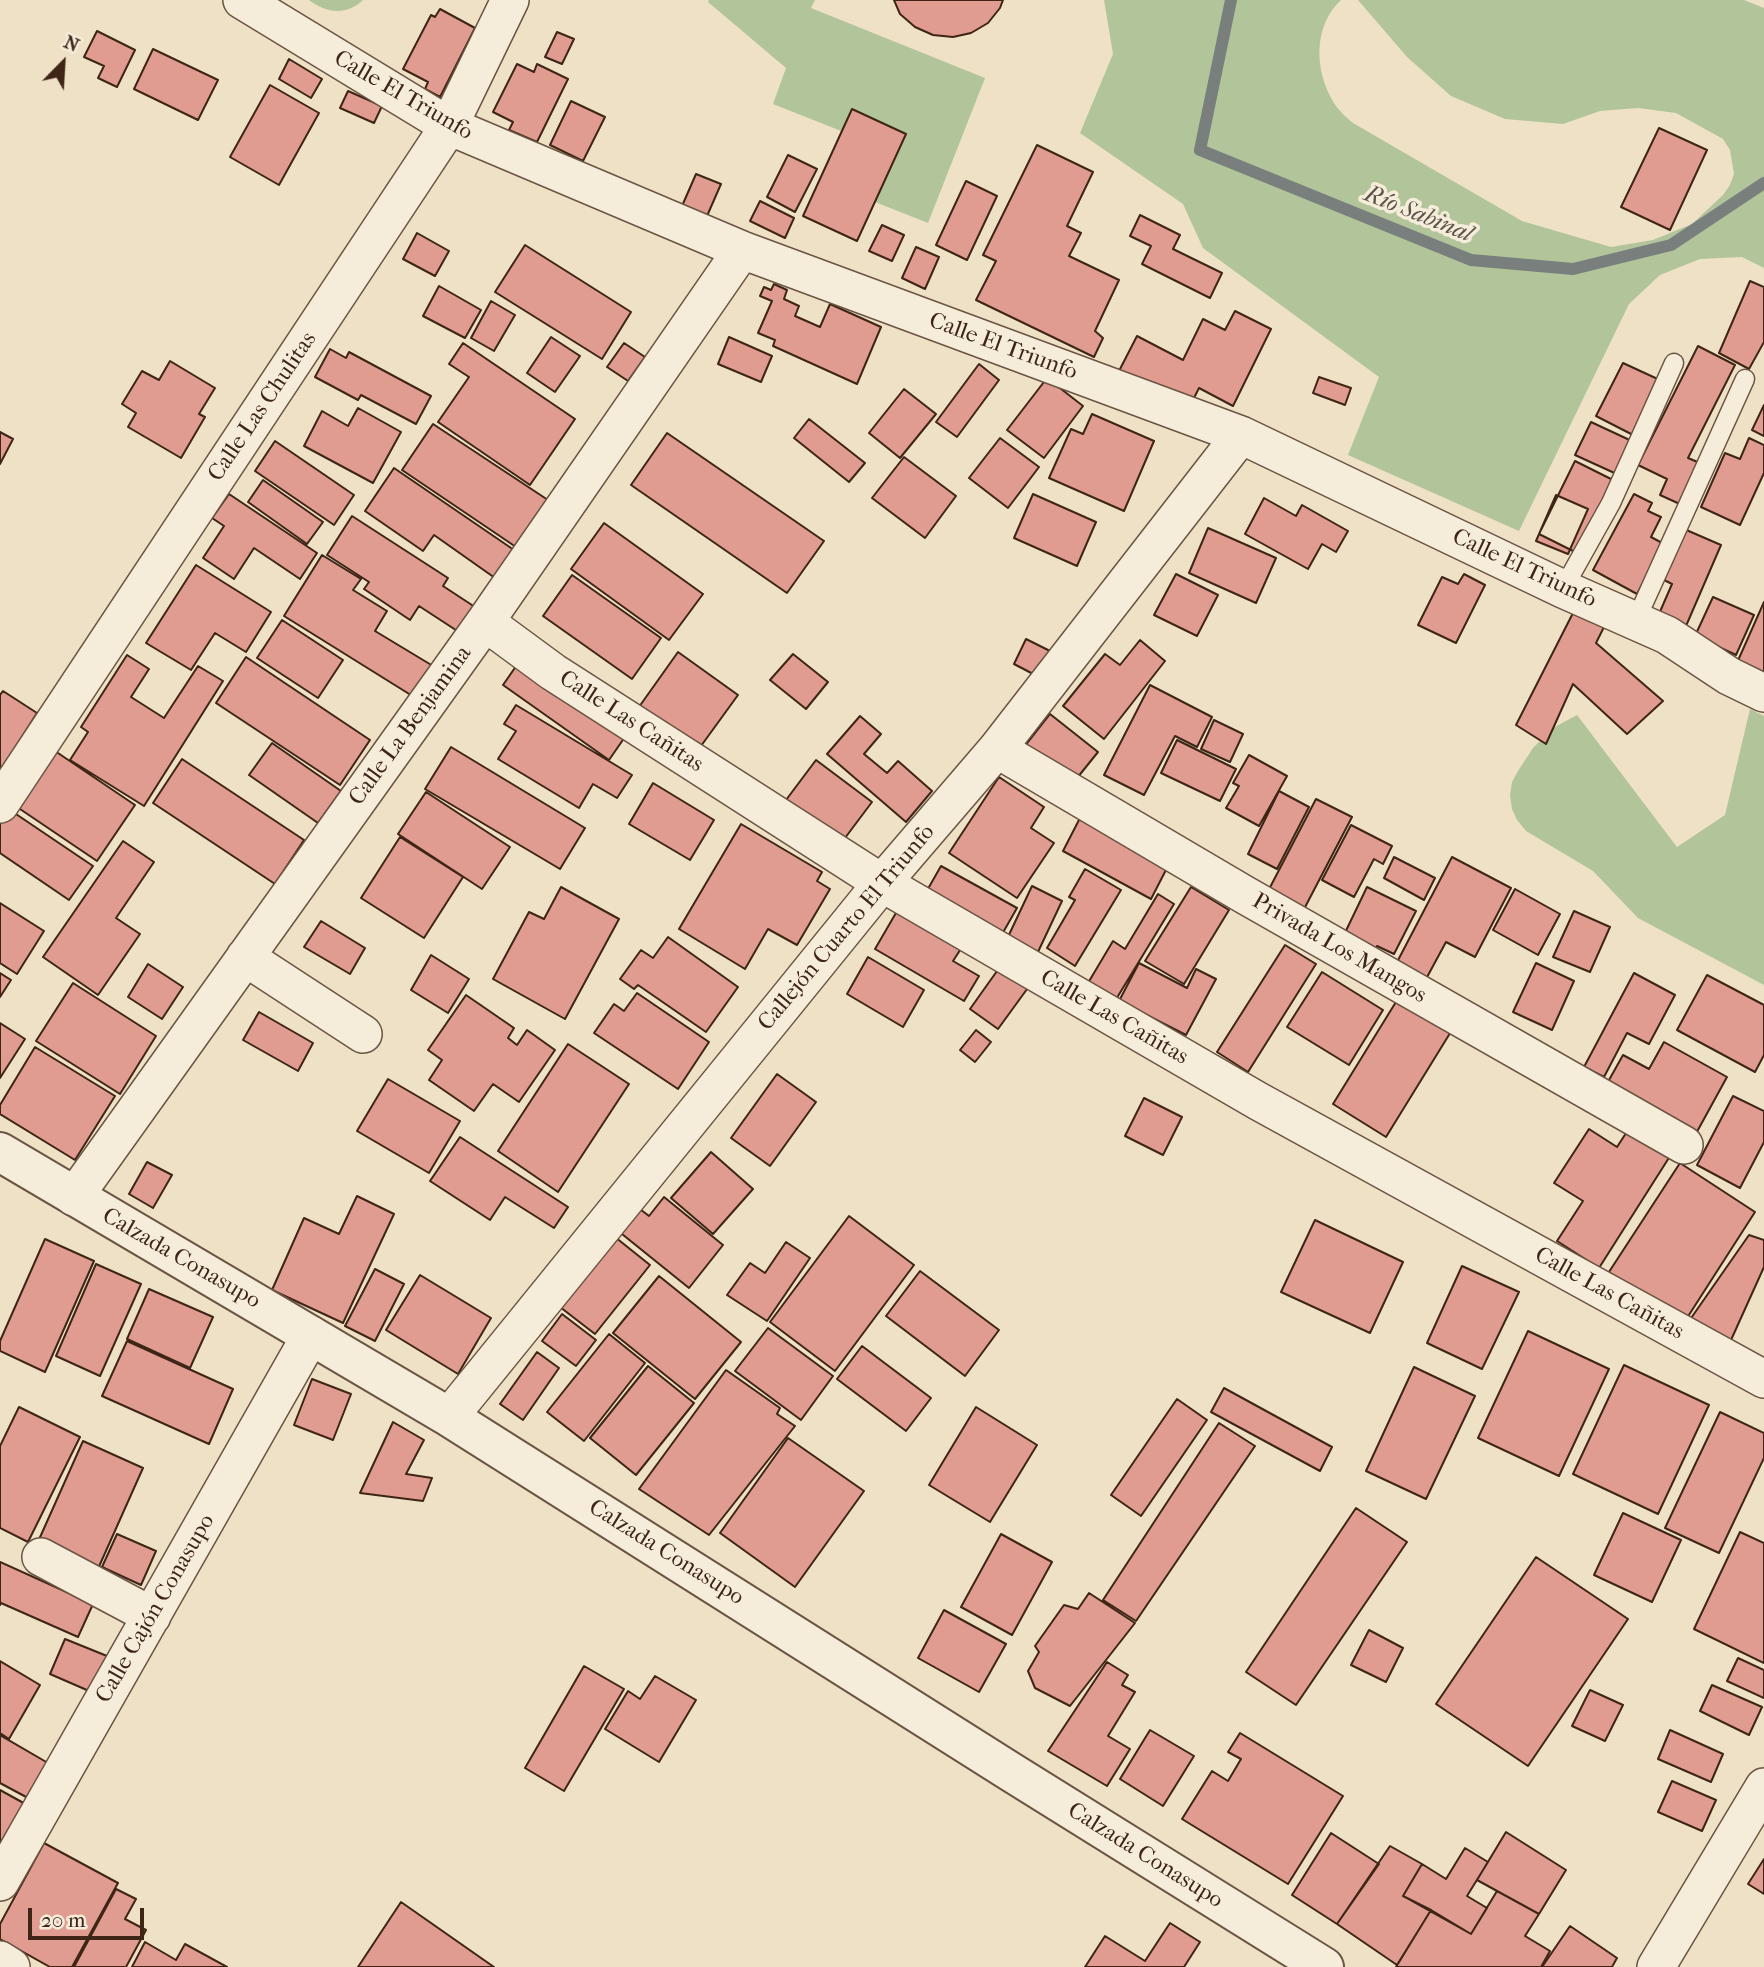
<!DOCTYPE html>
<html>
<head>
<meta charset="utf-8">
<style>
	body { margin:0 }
	#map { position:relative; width:1764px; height:1967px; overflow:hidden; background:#efe1c6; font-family:"IM FELL French Canon",serif }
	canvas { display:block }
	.north { position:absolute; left:28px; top:28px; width:70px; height:70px; -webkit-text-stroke:5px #f5ecda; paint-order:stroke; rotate:24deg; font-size:19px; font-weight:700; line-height:28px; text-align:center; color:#3e2516 }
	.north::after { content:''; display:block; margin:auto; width:24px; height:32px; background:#3e2516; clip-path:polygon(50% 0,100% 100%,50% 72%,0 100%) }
	.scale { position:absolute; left:28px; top:1908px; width:116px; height:32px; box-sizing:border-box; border:4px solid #3e2516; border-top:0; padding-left:9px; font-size:21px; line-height:24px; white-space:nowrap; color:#3e2516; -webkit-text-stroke:5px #f5ecda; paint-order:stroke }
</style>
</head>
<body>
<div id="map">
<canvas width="1764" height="1967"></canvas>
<div class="north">N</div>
<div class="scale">20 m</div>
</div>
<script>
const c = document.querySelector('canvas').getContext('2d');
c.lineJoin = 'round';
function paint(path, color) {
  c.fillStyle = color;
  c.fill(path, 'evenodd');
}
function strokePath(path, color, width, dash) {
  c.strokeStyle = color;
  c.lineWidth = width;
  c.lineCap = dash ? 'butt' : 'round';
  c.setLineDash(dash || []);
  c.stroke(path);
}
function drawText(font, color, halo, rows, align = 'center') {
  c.font = font + ' "IM FELL French Canon",serif';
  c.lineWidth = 7;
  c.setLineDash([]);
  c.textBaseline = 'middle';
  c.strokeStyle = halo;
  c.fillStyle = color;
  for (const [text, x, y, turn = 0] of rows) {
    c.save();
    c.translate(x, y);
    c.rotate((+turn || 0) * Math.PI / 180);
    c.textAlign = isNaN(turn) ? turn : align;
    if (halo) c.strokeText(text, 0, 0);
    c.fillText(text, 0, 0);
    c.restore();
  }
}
paint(new Path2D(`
	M309 0H363C346 16 326 13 309 0Z
	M709 0H815L811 8 985 78 928 223 865 198 884 148 773 104 786 68 708 2Z
	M1104 0H1341C1313 26 1314 71 1334 103 1338 110 1346 117 1353 123L1522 221 1611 247 1653 240 1692 224 1723 195 1730 185 1734 174 1730 150 1723 139 1676 113 1638 108 1600 111 1563 124 1505 119 1451 96 1407 57 1358 0H1744L1764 8V268L1742 257 1700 259 1660 275 1629 304 1519 531 1348 455 1379 377 1203 248 1183 204 1080 133 1113 54Z
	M1750 709 1764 716V985L1638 918 1593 871 1526 831 1517 820 1512 809 1510 795 1512 782 1518 771 1533 748 1553 728 1577 715 1677 847 1725 815Z`), '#b2c49a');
strokePath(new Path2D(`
	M1231 0 1200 150 1471 260 1573 269 1671 245 1764 183`), '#787f7c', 12);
const building = new Path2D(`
	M894 0H1003L1000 8 988 23 971 33 953 37 933 35 915 27 900 14Z
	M440 9 475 28 440 97 425 89 428 82 403 69 431 15 435 17Z
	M97 31 135 50 117 87 98 78 104 66 84 57Z
	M557 32 574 39 562 64 545 57Z
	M153 49 218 80 198 120 134 89Z
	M289 59 322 79 311 98 279 79Z
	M517 64 534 72 537 64 568 79 537 142 509 130 513 122 493 112Z
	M270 85 319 113 279 185 230 157Z
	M348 91 382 106 374 123 340 108Z
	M571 101 605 117 583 161 550 145Z
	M852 109 906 134 857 241 803 216Z
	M1659 128 1707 150 1670 230 1621 207Z
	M1037 145 1093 172 1067 226 1081 233 1069 256 1119 280 1095 331 1103 338 1094 357 976 300 996 261 983 255Z
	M788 155 817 169 795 212 767 197Z
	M696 174 721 184 707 216 682 206Z
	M966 181 997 196 967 260 936 245Z
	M760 201 794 218 785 238 750 221Z
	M1140 215 1180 235 1173 249 1222 273 1210 298 1142 264 1151 246 1130 236Z
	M882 225 904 235 892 261 869 251Z
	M417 233 449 251 435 276 403 259Z
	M525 245 631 312 602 359 495 292Z
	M916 247 939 257 925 289 902 278Z
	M1750 281 1764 287V342L1749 369 1719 353Z
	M774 284 787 290 784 299 799 306 795 316 820 327 830 304 881 327 857 384 773 346 775 340 758 333 772 301 760 296 764 287 771 290Z
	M439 286 481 310 465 338 423 316Z
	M491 301 515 315 494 351 471 338Z
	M1235 311 1271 329 1233 406 1199 388 1190 406 1119 371 1137 336 1183 360 1203 319 1225 330Z
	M551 337 580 356 555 392 527 373Z
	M729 337 772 356 761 382 718 364Z
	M463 343 575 419 530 485 438 422 469 377 449 364Z
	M624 343 645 357 628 381 607 367Z
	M1698 346 1735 365 1688 458 1700 463 1682 505 1660 495 1667 479 1638 465Z
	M330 349 346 358 349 352 431 396 416 424 361 395 358 400 315 377Z
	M170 361 215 388 199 414 205 417 181 458 128 427 136 413 122 404 142 371 159 380Z
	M1623 363 1662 381 1635 436 1596 416Z
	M979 364 999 380 957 437 936 422Z
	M1319 377 1351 388 1345 405 1313 393Z
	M1047 378 1083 406 1044 458 1007 430Z
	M904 389 936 414 900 458 869 433Z
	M1764 405V436L1752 430Z
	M358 408 401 432 373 483 304 446 322 411 348 426Z
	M1092 414 1154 441 1124 511 1049 478 1071 429 1083 434Z
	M809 419 865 463 849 482 794 438Z
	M1591 422 1636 443 1621 476 1575 455Z
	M433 424 548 500 516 547 402 470Z
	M0 432 13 439 0 464Z
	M667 433 824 541 787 593 631 485Z
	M1000 438 1039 467 1008 508 969 478Z
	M1749 438 1764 445V473L1740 525 1701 507 1725 453 1740 459Z
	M275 441 354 495 334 525 255 471Z
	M904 457 956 496 925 538 872 498Z
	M1575 461 1613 480 1577 553 1539 534Z
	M394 468 514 550 495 578 434 535 423 551 365 511Z
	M263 480 323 522 307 544 248 502Z
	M229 494 317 553 300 579 254 548 234 579 203 558 224 526 212 518Z
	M1033 494 1096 522 1077 566 1014 538Z
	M1634 494 1652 503 1648 511 1661 517 1651 537 1664 544 1637 594 1593 570Z
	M1556 495 1588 509 1568 554 1536 541Z
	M1264 498 1296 516 1302 505 1348 531 1336 552 1322 544 1308 569 1245 534Z
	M352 516 448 578 443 586 481 611 465 636 419 606 410 620 364 589 369 582 327 555Z
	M604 523 703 594 669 640 571 569Z
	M1208 528 1276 558 1256 603 1189 573Z
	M1684 529 1721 545 1686 626 1659 614 1672 584 1662 579Z
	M322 555 361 579 353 590 387 611 375 631 433 666 414 697 284 616Z
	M196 565 271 612 246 652 215 633 191 670 146 643Z
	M1176 574 1218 595 1197 636 1154 615Z
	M1464 574 1485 585 1456 643 1418 625 1442 577 1458 584Z
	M572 575 661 638 632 679 543 616Z
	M1713 597 1754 615 1736 655 1695 636Z
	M1764 602V677L1736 665Z
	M1574 611 1605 625 1596 643 1663 701 1627 734 1573 684 1546 744 1516 725Z
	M282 620 343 660 318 698 257 658Z
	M1026 639 1050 651 1037 676 1014 664Z
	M1140 640 1165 661 1104 739 1063 706 1105 654 1120 665Z
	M678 652 738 695 693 757 634 714Z
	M793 654 828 682 806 709 770 680Z
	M127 655 149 669 131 697 164 718 198 666 223 681 144 806 70 760 88 732 81 727Z
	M246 657 370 740 340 785 216 703Z
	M521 659 627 734 609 760 503 685Z
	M1150 685 1212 717 1197 747 1175 736 1144 795 1104 775Z
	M3 691 37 713 0 772V695Z
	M516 705 632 775 617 798 593 784 579 808 498 759 516 731 504 724Z
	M1050 714 1098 752 1069 788 1021 751Z
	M860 716 881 734 864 754 887 773 898 761 932 791 906 822 827 754Z
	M1214 720 1243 734 1230 762 1201 749Z
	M1177 740 1236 769 1220 801 1161 773Z
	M272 743 341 791 318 823 249 775Z
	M451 747 585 828 560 869 425 789Z
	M55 751 135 805 97 861 17 807Z
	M1249 755 1287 776 1259 826 1226 808 1239 786 1233 783Z
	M182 759 304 840 275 884 153 803Z
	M816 760 872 802 836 850 780 808Z
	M999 777 1044 807 1031 828 1054 843 1017 898 949 853Z
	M653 783 714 820 690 860 629 824Z
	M1279 791 1309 807 1277 869 1248 854Z
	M426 792 510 847 482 889 398 834Z
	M1316 799 1352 817 1302 913 1266 895Z
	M10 810 93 866 69 900 0 853V824Z
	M1080 818 1168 866 1151 899 1063 851Z
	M741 824 822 872 817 881 830 889 797 945 768 929 745 969 679 929Z
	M1351 825 1392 846 1383 864 1374 859 1354 897 1322 880Z
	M400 837 463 877 424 938 361 898Z
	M123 841 154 862 116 918 140 934 98 995 43 957Z
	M1394 857 1435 878 1424 900 1384 878Z
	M1452 857 1511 888 1475 957 1446 942 1426 979 1396 964Z
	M941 866 1017 908 1001 936 925 894Z
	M1085 869 1121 890 1075 966 1047 948 1075 900 1069 897Z
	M1032 886 1062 901 1037 954 1007 939Z
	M561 887 619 919 565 1019 493 979 529 912 544 919Z
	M1191 887 1229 910 1184 984 1145 961Z
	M1367 887 1416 911 1394 954 1377 946 1373 954 1342 939Z
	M1515 889 1560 914 1538 955 1493 930Z
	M1158 894 1174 904 1115 1001 1088 983 1113 941 1125 949Z
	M0 903 44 931 17 974 0 963Z
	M900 906 964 944 953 961 979 976 964 1001 875 949Z
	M1574 911 1610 927 1590 972 1553 957Z
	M321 921 365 948 350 974 304 947Z
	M668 937 738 987 706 1032 638 985 634 989 620 979 641 950 653 958Z
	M1285 945 1316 964 1248 1072 1217 1052Z
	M431 955 469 979 448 1013 411 990Z
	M868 957 924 990 903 1027 847 994Z
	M1139 963 1187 988 1196 969 1216 979 1186 1035 1119 1001Z
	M1536 963 1574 981 1552 1030 1513 1012Z
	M148 964 183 987 162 1019 128 997Z
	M1002 964 1030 985 998 1029 970 1009Z
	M1322 972 1383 1010 1349 1065 1287 1027Z
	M0 973 11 980 0 997Z
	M1634 973 1675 995 1649 1044 1627 1033 1604 1077 1584 1067Z
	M1707 975 1764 1005V1055L1755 1072 1677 1030Z
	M73 983 156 1036 120 1094 36 1041Z
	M637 993 709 1042 678 1089 594 1033 614 1004 624 1011Z
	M466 995 514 1028 508 1038 517 1045 527 1030 555 1050 519 1102 493 1084 474 1111 429 1080 442 1060 428 1050Z
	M1399 997 1452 1030 1386 1137 1333 1104Z
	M259 1012 313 1043 298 1071 243 1040Z
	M0 1023 25 1039 0 1078Z
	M976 1030 991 1042 975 1062 960 1050Z
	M1664 1042 1727 1077 1693 1139 1604 1089 1623 1055 1649 1069Z
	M568 1044 629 1084 558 1192 498 1151Z
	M35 1047 115 1096 75 1160 0 1114V1105Z
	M777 1074 816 1102 770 1166 731 1138Z
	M388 1079 460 1121 429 1173 357 1131Z
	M1733 1096 1764 1111V1142L1740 1188 1697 1165Z
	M1144 1098 1182 1117 1163 1155 1125 1136Z
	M1630 1127 1672 1153 1599 1268 1557 1241 1583 1201 1554 1183 1589 1129 1617 1147Z
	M460 1137 568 1207 554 1228 505 1197 490 1220 430 1181Z
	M711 1152 753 1189 713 1234 671 1198Z
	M147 1162 172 1175 153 1208 129 1194Z
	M1680 1163 1755 1212 1687 1318 1607 1275Z
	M357 1196 394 1214 343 1323 272 1290 304 1218 339 1234Z
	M664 1197 723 1245 689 1288 617 1230 636 1206 649 1216Z
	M849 1216 914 1265 835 1371 770 1322Z
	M1315 1220 1403 1262 1370 1333 1281 1292Z
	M1749 1235 1764 1240V1267L1731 1340 1689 1321Z
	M615 1237 650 1265 595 1334 560 1307Z
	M45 1239 94 1261 45 1372 0 1351V1341Z
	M786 1242 810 1258 767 1321 727 1295 750 1263 765 1273Z
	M96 1264 141 1284 100 1376 56 1356Z
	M1462 1266 1519 1292 1482 1369 1427 1343Z
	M375 1269 404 1284 375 1341 345 1326Z
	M920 1271 999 1330 965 1376 886 1316Z
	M420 1275 491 1318 458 1374 386 1330Z
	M659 1276 741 1342 695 1399 613 1333Z
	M149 1289 213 1317 190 1368 127 1339Z
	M562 1314 596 1340 576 1366 542 1341Z
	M768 1328 833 1376 801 1420 735 1371Z
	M1528 1331 1609 1369 1559 1476 1478 1438Z
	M609 1334 645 1363 584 1441 547 1412Z
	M127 1341 233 1389 209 1444 102 1396Z
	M862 1346 931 1398 906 1431 837 1379Z
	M537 1352 559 1368 523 1420 500 1404Z
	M1624 1365 1709 1405 1658 1514 1573 1474Z
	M648 1366 694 1403 636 1475 590 1438Z
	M1414 1367 1475 1396 1426 1499 1366 1471Z
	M726 1370 780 1408 777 1414 795 1426 709 1535 639 1489Z
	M312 1379 351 1394 333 1440 294 1425Z
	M1224 1388 1332 1447 1320 1471 1211 1412Z
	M1177 1399 1207 1420 1141 1516 1111 1495Z
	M19 1407 80 1437 28 1542 0 1528V1446Z
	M976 1407 1037 1445 990 1522 929 1485Z
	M1720 1412 1764 1433V1458L1719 1553 1665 1528Z
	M393 1422 424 1440 406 1474 432 1478 423 1501 360 1493Z
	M1219 1423 1255 1446 1136 1621 1103 1600Z
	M788 1438 864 1491 795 1587 720 1533Z
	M83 1441 143 1468 97 1571 37 1544Z
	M1356 1508 1407 1542 1296 1705 1246 1672Z
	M1623 1513 1681 1540 1652 1602 1594 1575Z
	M1740 1532 1764 1543V1663L1694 1629Z
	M117 1534 156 1551 141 1585 102 1567Z
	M1001 1534 1052 1562 1012 1635 961 1607Z
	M1536 1557 1628 1619 1528 1766 1436 1704Z
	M0 1562 93 1604 78 1637 1 1603 0 1605Z
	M1089 1593 1135 1623 1070 1706 1035 1688 1028 1671 1039 1652 1035 1646 1064 1605 1078 1609Z
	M944 1610 1006 1644 979 1692 918 1658Z
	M1369 1630 1403 1648 1386 1682 1351 1665Z
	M65 1639 112 1658 96 1694 50 1674Z
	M1738 1658 1764 1670V1698L1727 1681Z
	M0 1661 40 1685 9 1739 0 1733Z
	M1107 1662 1128 1675 1122 1685 1135 1692 1108 1736 1130 1749 1107 1786 1048 1751Z
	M584 1666 624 1689 564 1791 525 1768Z
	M655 1676 696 1700 659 1762 605 1729 628 1691 640 1699Z
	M1712 1685 1762 1707 1749 1735 1700 1711Z
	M1590 1690 1623 1705 1605 1741 1572 1726Z
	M1150 1730 1194 1756 1163 1806 1120 1779Z
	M1670 1730 1723 1754 1711 1782 1658 1759Z
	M1240 1733 1343 1796 1288 1884 1182 1819 1212 1771 1228 1781 1241 1759 1228 1752Z
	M0 1735 48 1763 28 1798 0 1783Z
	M1672 1781 1716 1800 1702 1831 1658 1812Z
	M0 1790 29 1806 0 1858Z
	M1506 1832 1566 1870 1539 1914 1477 1880Z
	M1331 1833 1379 1864 1337 1924 1292 1895Z
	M44 1843 118 1883 72 1967H50L0 1939V1924Z
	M1390 1846 1422 1864 1403 1896 1431 1910 1397 1965 1337 1924Z
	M1465 1848 1488 1862 1467 1896 1487 1908 1471 1934 1403 1896 1422 1864 1446 1879Z
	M1764 1859V1894L1748 1884Z
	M116 1889 136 1899 125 1919 146 1930 126 1967H74Z
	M1497 1891 1539 1914 1525 1936 1550 1951 1541 1967H1396L1431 1910 1471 1934Z
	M401 1902 494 1967H358Z
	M1170 1923 1200 1942 1184 1967H1085L1105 1936 1145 1961Z
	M1570 1926 1617 1958 1612 1967H1542Z
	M145 1942 176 1960 185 1944 227 1967H132Z`);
paint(building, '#e09c90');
strokePath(building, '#3e2516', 2);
const service = new Path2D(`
	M1563 589 1611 503 1674 363
	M1636 620 1745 379`);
const minor = new Path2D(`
	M242 0 449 126 742 250 1241 435 1563 589 1667 635 1729 676 1764 693
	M485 622 553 672 882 883 1258 1101 1764 1379
	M997 749 1245 895 1684 1145
	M0 804 449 126 510 0
	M245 957 363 1034
	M74 1197 485 622 742 250
	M449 1417 882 883 997 749 1241 435
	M41 1557 152 1616
	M0 1882 311 1335
	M0 1960 11 1967
	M1656 1967 1764 1787`);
const tertiary = new Path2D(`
	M0 1152 449 1417 1011 1772 1324 1967`);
strokePath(service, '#6a5442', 21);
strokePath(minor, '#6a5442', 40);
strokePath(tertiary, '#6a5442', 42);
strokePath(service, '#f5ecda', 18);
strokePath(minor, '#f5ecda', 37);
strokePath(tertiary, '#f5ecda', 38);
drawText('23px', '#3e2516', '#f5ecda', [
	["Calle El Triunfo",403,96,30],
	["Calle El Triunfo",1003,347,20],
	["Calle Las Chulitas",263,407,-56],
	["Calle El Triunfo",1524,569,25],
	["Calle Las Cañitas",631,722,33],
	["Calle La Benjamina",411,726,-54],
	["Callejón Cuarto El Triunfo",847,928,-50],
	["Privada Los Mangos",1339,949,30],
	["Calle Las Cañitas",1114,1018,30],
	["Calzada Conasupo",181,1259,30],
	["Calle Las Cañitas",1609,1294,29],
	["Calzada Conasupo",666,1553,32],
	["Calle Cajón Conasupo",156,1609,-60],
	["Calzada Conasupo",1145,1856,32]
]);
drawText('italic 24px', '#5b5249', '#f5ecda', [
	["Río Sabinal",1418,215,22]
]);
</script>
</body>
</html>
